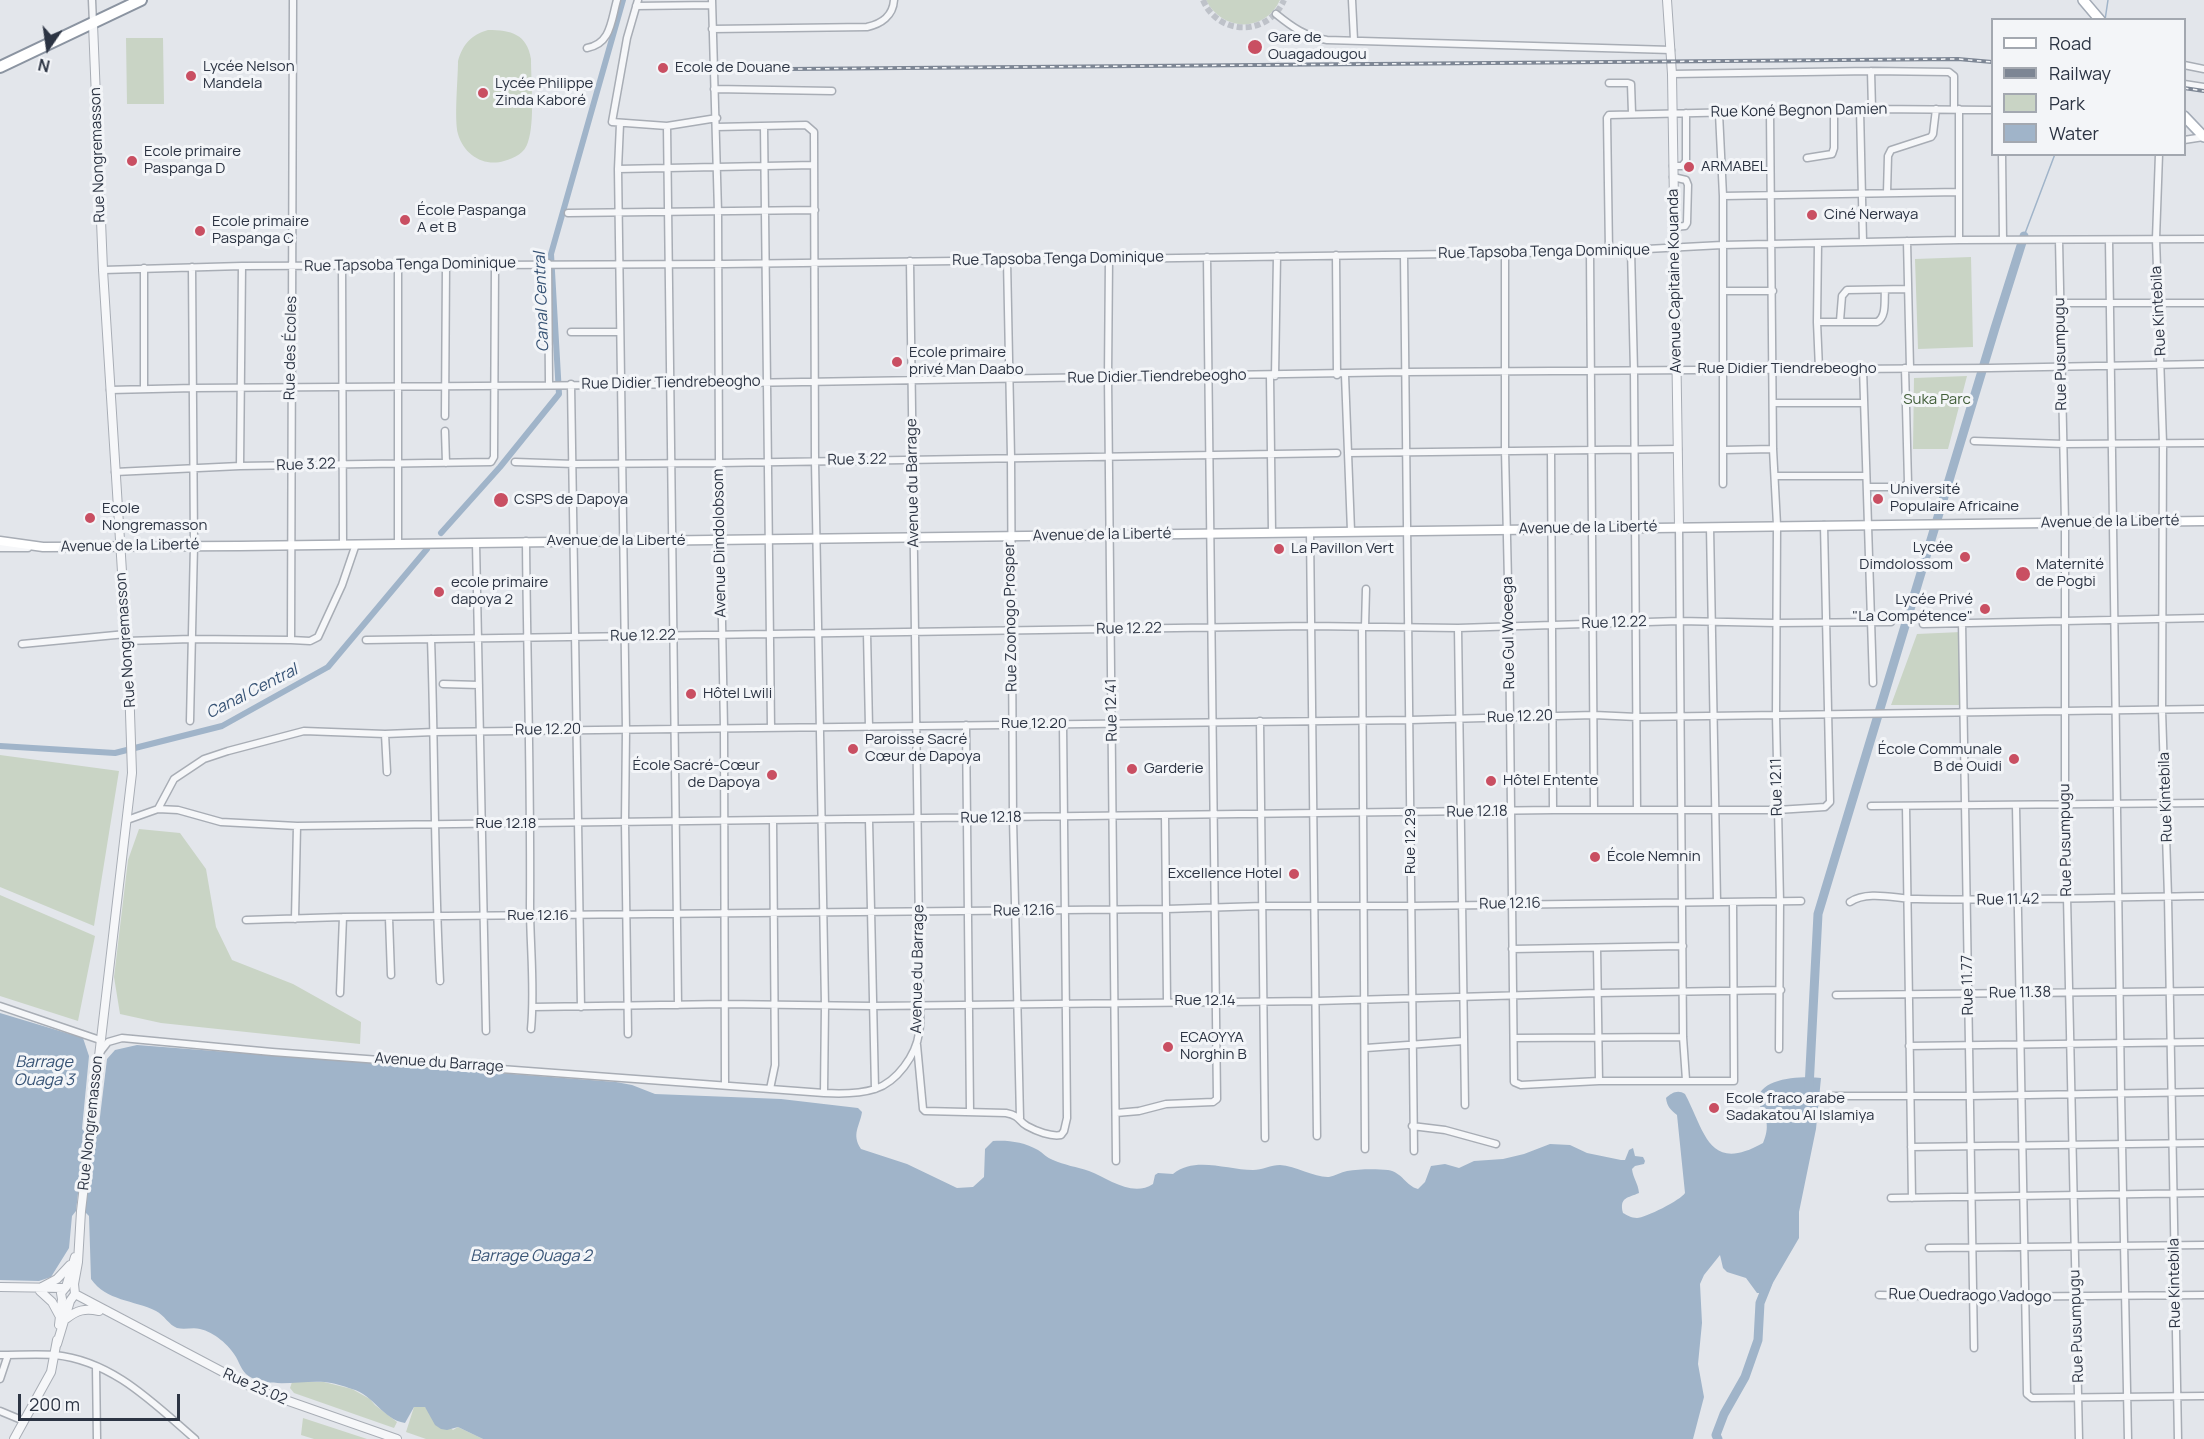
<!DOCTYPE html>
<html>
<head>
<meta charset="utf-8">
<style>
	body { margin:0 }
	#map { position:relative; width:2204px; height:1439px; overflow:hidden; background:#e3e6eb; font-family:Manrope,sans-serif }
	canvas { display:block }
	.legend { position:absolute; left:1991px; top:18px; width:195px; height:138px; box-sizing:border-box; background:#f3f5f8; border:2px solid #a3a8b0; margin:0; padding:8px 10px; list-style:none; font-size:18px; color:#2c3443 }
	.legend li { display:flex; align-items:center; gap:12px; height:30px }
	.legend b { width:30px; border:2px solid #a3a8b0 }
	.north { position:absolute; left:18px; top:18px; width:60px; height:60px; -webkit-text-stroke:4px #f3f5f8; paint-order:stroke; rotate:193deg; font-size:16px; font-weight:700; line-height:24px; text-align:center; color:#2c3443 }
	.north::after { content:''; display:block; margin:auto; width:21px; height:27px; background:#2c3443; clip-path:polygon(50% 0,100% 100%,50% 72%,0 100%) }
	.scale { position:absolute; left:18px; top:1394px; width:162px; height:27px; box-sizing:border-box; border:3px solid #2c3443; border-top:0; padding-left:8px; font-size:18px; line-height:21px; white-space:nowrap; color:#2c3443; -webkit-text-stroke:4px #f3f5f8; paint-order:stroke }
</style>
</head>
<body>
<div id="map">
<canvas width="2204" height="1439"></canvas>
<ul class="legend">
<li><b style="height:8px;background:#fff"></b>Road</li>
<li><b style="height:8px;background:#7d8694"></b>Railway</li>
<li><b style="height:16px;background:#c9d4c5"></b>Park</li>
<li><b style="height:16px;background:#a0b4c9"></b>Water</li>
</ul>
<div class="north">N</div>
<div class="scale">200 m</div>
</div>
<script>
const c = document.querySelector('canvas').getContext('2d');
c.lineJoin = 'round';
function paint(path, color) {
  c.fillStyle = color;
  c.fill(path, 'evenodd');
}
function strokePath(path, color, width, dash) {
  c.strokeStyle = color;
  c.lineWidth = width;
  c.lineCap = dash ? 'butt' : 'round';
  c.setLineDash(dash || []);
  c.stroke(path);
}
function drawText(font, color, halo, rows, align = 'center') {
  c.font = font + ' Manrope,sans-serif';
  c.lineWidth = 6;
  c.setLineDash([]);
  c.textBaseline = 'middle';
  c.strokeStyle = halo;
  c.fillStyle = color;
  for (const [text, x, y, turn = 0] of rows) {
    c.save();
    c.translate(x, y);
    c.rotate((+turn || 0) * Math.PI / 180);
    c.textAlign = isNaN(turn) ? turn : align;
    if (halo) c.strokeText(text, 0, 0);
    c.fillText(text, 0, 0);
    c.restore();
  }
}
paint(new Path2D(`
	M1206 0H1280C1265 33 1222 32 1206 0Z
	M488 30C511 30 527 34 531 59 531 82 535 122 528 142 525 153 515 158 504 161 484 167 464 155 458 134 454 119 458 79 458 61 463 44 471 35 488 30Z
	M126 38H163L164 104H127Z
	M1971 257 1973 347 1918 349 1915 259Z
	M1967 376 1948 449H1913L1914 378Z
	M1961 632 1960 705H1891L1917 634Z
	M0 755 119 771 94 926 0 887Z
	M139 829 180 833 206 869 216 927 232 960 293 984 361 1022 360 1044 161 1023 120 1014 114 977 128 860Z
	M0 895 95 936 78 1021 0 996Z
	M292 1382H324L352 1389 370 1399 375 1405 397 1422 394 1428 294 1393 290 1388Z
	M418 1406 425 1407 453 1430 458 1427 483 1439H426L406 1432 414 1407Z
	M303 1418 367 1439H314L301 1435Z`), '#c9d4c5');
paint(new Path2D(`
	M0 1013 83 1038 89 1056 82 1129 85 1132 76 1211 72 1216 69 1248 51 1277 39 1281 0 1280Z
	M137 1045 616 1082 632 1085 655 1094 781 1099 858 1108 862 1112C860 1126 851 1134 861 1149L907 1164 957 1188 973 1187 984 1177 985 1149 993 1141C1008 1140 1024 1142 1038 1150 1043 1153 1047 1158 1053 1160 1064 1165 1077 1167 1089 1171 1108 1178 1132 1198 1153 1184L1155 1175 1158 1173 1173 1174C1195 1156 1227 1170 1253 1170 1262 1170 1271 1165 1280 1165 1296 1166 1316 1178 1329 1177 1335 1176 1341 1172 1347 1171 1359 1169 1376 1169 1388 1170 1402 1172 1406 1186 1418 1189L1425 1182 1431 1166 1445 1164 1459 1168 1474 1161 1503 1159 1524 1154 1550 1144 1570 1145 1587 1153 1621 1160H1625L1629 1150 1633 1148 1635 1156 1643 1157 1645 1161 1644 1164 1635 1166 1632 1169C1633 1178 1638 1183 1639 1193 1628 1198 1619 1197 1623 1213 1627 1215 1631 1218 1637 1218 1645 1218 1681 1200 1685 1193L1677 1115C1671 1110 1667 1107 1666 1098 1671 1093 1678 1089 1685 1094 1705 1131 1708 1174 1763 1143 1770 1127 1767 1117 1758 1103 1756 1077 1803 1076 1821 1078L1816 1129 1799 1212V1238L1767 1293H1757L1746 1278 1727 1272 1723 1268 1720 1255 1704 1275 1700 1284 1702 1323 1698 1364 1704 1397 1693 1439H483L458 1427 447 1430 441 1429 435 1425 425 1407H414L405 1423C382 1419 374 1395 352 1389 344 1386 333 1383 325 1382 302 1380 275 1388 252 1378 242 1373 241 1366 236 1357 229 1345 214 1332 200 1329 193 1327 185 1330 177 1328 169 1325 164 1315 156 1311 134 1300 106 1301 91 1279L89 1216 85 1212 94 1134 98 1133 107 1059 115 1050Z`), '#a0b4c9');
strokePath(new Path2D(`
	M2105 20 2108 0
	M2024 236 2055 154`), '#a0b4c9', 1.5);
strokePath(new Path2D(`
	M441 533 500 467 559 394 551 254 623 0
	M0 746 115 753 222 726 328 667 427 549`), '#a0b4c9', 6);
strokePath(new Path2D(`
	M1809 1088 1818 914 1995 328 2024 236
	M1718 1439 1716 1435 1724 1414 1745 1377 1758 1340 1760 1303 1768 1283`), '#a0b4c9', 9);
strokePath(new Path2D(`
	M1203 0C1218 36 1268 37 1284 0`), '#bec2c9', 6, [6, 3]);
const minor = new Path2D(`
	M92 0 93 23
	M638 0 627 38 612 122 667 126 717 118
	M712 0 718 212 719 463 724 728 725 1085
	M1352 0 1354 40
	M636 6 712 5
	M1276 14C1292 27 1306 37 1327 40L1671 50
	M712 29 867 27C881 24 893 16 894 0
	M587 48C611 44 611 21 617 0
	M2184 65 2204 69
	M1871 71 1872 109
	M1672 74 1871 71 1949 72 1954 76V109
	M1609 83H1628L1631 84 1632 113
	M2184 84 2204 87
	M714 89 832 91
	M1860 109 1863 242
	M1770 112 1773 449 1777 525 1776 715 1780 902 1779 1049
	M1719 113 1723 196V484
	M620 124 618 169 626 730 625 822 628 1034
	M667 126 678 1005
	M764 126 771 727
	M716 127 806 125 814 132 815 461 825 1005 824 1093
	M2184 140 2204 137
	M2002 154 2003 240
	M2159 154 2156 239 2163 443 2162 710 2168 897 2178 1439
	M1807 158 1832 154 1834 148V111
	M1673 166H1682L1686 161V113
	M618 169 814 165
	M1673 177 1686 180 1688 185 1687 223 1685 226 1674 227
	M1887 193 1888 156 1891 150 1931 137 1933 134 1936 109
	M1723 196 1959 192
	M568 213 815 210
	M1959 240V109
	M2059 240 2065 523V806L2079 1439
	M2109 240 2121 1094 2128 1439
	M1907 241 1910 368
	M1818 244 1817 322 1819 369
	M1631 250 1634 371 1637 810
	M1609 251 1607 118 1609 115 1872 109 1992 110
	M1590 252 1594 810
	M1505 253V450L1509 626 1514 1082 1521 1085 1599 1081H1734L1733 902
	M1336 255 1337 375
	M1404 255 1414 1151
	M1109 259 1108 377 1116 1161
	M1007 260 1011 457 1013 818 1020 1118
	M548 263 549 384
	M342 265 343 544
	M398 265V543
	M144 268V389
	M103 270 242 266 724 264 1109 259 1590 252 1722 245 1959 240 2204 239
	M1723 291H1773
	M2060 303H2204
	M1840 321 1842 296 1847 290 1908 289
	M1817 322H1877C1887 317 1884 300 1885 290
	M571 332H620
	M1863 368 1873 683
	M1345 375 1351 531
	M1270 376 1272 532
	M1275 376 1277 256
	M571 384 581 1007
	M110 390 194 388 621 385 1406 372 1990 368 2204 364
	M1774 403H1864
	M445 416 446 265
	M445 431 446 463
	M1974 441 2064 444 2204 443
	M1724 450 1773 449
	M1551 451 1553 810
	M1348 453 1678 449
	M515 462 574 464 719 463 1337 453
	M240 466 242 266
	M115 472 240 466 491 462 494 457 495 265
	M1775 476H1866
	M1867 487H1903L1908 483 1905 368
	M1679 527 1683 1037 1686 1080
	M1710 527 1717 902
	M1310 532 1317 1136
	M526 541C527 663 531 784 530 906 530 947 535 988 531 1029
	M476 543 486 1031
	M0 548H28
	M1962 621 1974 1348
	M1923 624 2204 618
	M1362 627 1365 1149
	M1365 627 1366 589
	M1458 628 1465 1105
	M867 633 869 727
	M431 639C435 753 434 867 440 981
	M291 640 310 641 318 637 342 585 356 544
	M366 640 1310 626 1458 628 1679 621 1776 623 1891 622
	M126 641 191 639 291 640 293 0
	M22 644 126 634
	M443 684 479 685
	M190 721 194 545 192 267
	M1260 721 1265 1138
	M966 725 970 1111
	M385 734 387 772
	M1871 806 2204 803
	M1906 806 1912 1198
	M2016 806 2027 1394 2032 1398 2204 1396
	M158 809 178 810 221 822 297 826 1553 810H1777L1825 807 1830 802 1824 525
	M1165 816 1167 1001
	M127 820 158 809 174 779 204 759 228 751 304 731 385 734 434 732 1410 720 1594 715 1637 717 2204 709
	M869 820 875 1089
	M1850 902C1868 890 1897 899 1917 899 2013 901 2108 897 2204 896
	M389 918 391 975
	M295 919 297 826
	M246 920 343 917 1166 909 1263 906H1412L1801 901
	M1597 948 1599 1081
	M1512 949 1683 946
	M340 993 343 917
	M1836 995 2204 991
	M0 1006 100 1040
	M533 1007 725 1004 872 1006 1316 1001 1598 993 1781 990
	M1514 1038 1683 1037
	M917 1045 923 1109 925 1111 1006 1113C1021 1116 1018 1121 1027 1126 1036 1131 1051 1137 1061 1135L1064 1131 1067 1118 1063 724
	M1909 1046 2204 1042
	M1366 1048 1463 1041
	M101 1051 108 1042 122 1038 272 1052 824 1093C841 1094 859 1094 875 1089 897 1082 916 1055 919 1033 921 1024 920 1014 920 1005L910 261
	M770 1089 775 1065 773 820
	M1827 1096H1970L2204 1092
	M1116 1113 1139 1111 1166 1104 1213 1102 1217 1099 1207 257
	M1412 1126 1445 1130 1496 1144
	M1911 1147 2204 1143
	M1891 1198 2204 1193
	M1929 1248 2204 1245
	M1879 1295 1973 1297 2204 1295
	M0 1355C18 1355 37 1354 55 1355 113 1361 153 1403 195 1439
	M96 1366 97 1439
	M0 1379 8 1355
	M0 1411 24 1421`);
const tertiary = new Path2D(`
	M1667 0 1672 74 1679 527
	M0 1287 64 1288
	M42 1287 57 1279 70 1265
	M40 1291 52 1302 59 1315
	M75 1294 257 1390 397 1439
	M66 1319C77 1310 85 1308 99 1311
	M59 1325 62 1299 61 1293 66 1287 75 1257
	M57 1344 70 1301 75 1294 74 1284 78 1262 81 1211 132 773 129 683 103 270 93 24
	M14 1439 51 1372 57 1340`);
const secondary = new Path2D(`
	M0 541 43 547 240 546 2204 521`);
const primary = new Path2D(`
	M2083 0 2100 20
	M2184 116 2204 137`);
const trunk = new Path2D(`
	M0 67 141 0`);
strokePath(minor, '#a8adb5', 9);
strokePath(tertiary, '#a8adb5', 10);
strokePath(secondary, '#a8adb5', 11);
strokePath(primary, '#a3abb6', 12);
strokePath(trunk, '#8b94a1', 14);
strokePath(minor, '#f6f7f9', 6);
strokePath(tertiary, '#f6f7f9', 8);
strokePath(secondary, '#fff', 8);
strokePath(primary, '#fff', 9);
strokePath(trunk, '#fff', 10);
const rail = new Path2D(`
	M789 69 1958 59 1992 62
	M2184 88 2204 91`);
strokePath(rail, '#7d8694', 4);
strokePath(rail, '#f3f5f8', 1.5, [4.5]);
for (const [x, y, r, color] of [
	[1255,47,8,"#c94f62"],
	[663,68,6,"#c94f62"],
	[191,76,6,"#c94f62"],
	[483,93,6,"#c94f62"],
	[132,161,6,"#c94f62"],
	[1689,167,6,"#c94f62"],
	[1812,215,6,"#c94f62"],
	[405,220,6,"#c94f62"],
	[200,231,6,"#c94f62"],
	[897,362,6,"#c94f62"],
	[1878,499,6,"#c94f62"],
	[501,500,8,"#c94f62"],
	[90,518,6,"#c94f62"],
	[1279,549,6,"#c94f62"],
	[1965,557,6,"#c94f62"],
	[2023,574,8,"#c94f62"],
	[439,592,6,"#c94f62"],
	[1985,609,6,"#c94f62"],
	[691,694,6,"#c94f62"],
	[853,749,6,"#c94f62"],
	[2014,759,6,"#c94f62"],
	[1132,769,6,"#c94f62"],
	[772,775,6,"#c94f62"],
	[1491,781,6,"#c94f62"],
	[1595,857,6,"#c94f62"],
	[1294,874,6,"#c94f62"],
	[1168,1047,6,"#c94f62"],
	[1714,1108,6,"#c94f62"]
]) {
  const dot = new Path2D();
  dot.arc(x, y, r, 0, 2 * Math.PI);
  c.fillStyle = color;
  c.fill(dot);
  strokePath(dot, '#f3f5f8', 2);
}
drawText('15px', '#2c3443', '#f3f5f8', [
	["Gare de",1268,38],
	["Ouagadougou",1268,55],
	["Lycée Nelson",203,67],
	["Mandela",203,84],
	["Ecole de Douane",675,68],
	["Lycée Philippe",495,84],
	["Zinda Kaboré",495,101],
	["Ecole primaire",144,152],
	["Paspanga D",144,169],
	["ARMABEL",1701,167],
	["École Paspanga",417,211],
	["A et B",417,228],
	["Ciné Nerwaya",1824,215],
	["Ecole primaire",212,222],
	["Paspanga C",212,239],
	["Ecole primaire",909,353],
	["privé Man Daabo",909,370],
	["Université",1890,490],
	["Populaire Africaine",1890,507],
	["CSPS de Dapoya",514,500],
	["Ecole",102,509],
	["Nongremasson",102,526],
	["Lycée",1953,548,"right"],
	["Dimdolossom",1953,565,"right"],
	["La Pavillon Vert",1291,549],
	["Maternité",2036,565],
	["de Pogbi",2036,582],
	["ecole primaire",451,583],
	["dapoya 2",451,600],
	["Lycée Privé",1973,600,"right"],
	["\"La Compétence\"",1973,617,"right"],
	["Hôtel Lwili",703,694],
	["Paroisse Sacré",865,740],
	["Cœur de Dapoya",865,757],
	["École Communale",2002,750,"right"],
	["B de Ouidi",2002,767,"right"],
	["École Sacré-Cœur",760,766,"right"],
	["de Dapoya",760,783,"right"],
	["Garderie",1144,769],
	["Hôtel Entente",1503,781],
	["École Nemnin",1607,857],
	["Excellence Hotel",1282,874,"right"],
	["ECAOYYA",1180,1038],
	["Norghin B",1180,1055],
	["Ecole fraco arabe",1726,1099],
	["Sadakatou Al Islamiya",1726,1116]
], 'left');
drawText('15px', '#2c3443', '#f3f5f8', [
	["Rue Koné Begnon Damien",1799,111,-1],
	["Rue Nongremasson",98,155,-92],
	["Rue Tapsoba Tenga Dominique",1544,252,-1],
	["Rue Tapsoba Tenga Dominique",1058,259,-1],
	["Rue Tapsoba Tenga Dominique",410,265,-1],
	["Avenue Capitaine Kouanda",1675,281,-91],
	["Rue Kintebila",2159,311,-93],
	["Rue des Écoles",291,348,-89],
	["Rue Pusumpugu",2061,354,-91],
	["Rue Didier Tiendrebeogho",1787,369],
	["Rue Didier Tiendrebeogho",1157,377,-1],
	["Rue Didier Tiendrebeogho",671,383,-1],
	["Rue 3.22",857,460,-1],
	["Rue 3.22",306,465,-2],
	["Avenue du Barrage",913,483,-91],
	["Avenue de la Liberté",2110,522,-1],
	["Avenue de la Liberté",1588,528,-1],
	["Avenue de la Liberté",1102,535,-1],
	["Avenue de la Liberté",616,541],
	["Avenue Dimdolobsom",720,543,-91],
	["Avenue de la Liberté",130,546,-1],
	["Rue Zoonogo Prosper",1011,617,-91],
	["Rue 12.22",1614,623,-2],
	["Rue 12.22",1129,629,-1],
	["Rue Gul Woeega",1509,633,-91],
	["Rue 12.22",643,636,-1],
	["Rue Nongremasson",126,640,-94],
	["Rue 12.41",1112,710,-91],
	["Rue 12.20",1520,717,-2],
	["Rue 12.20",1034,724],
	["Rue 12.20",548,730,-1],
	["Rue 12.11",1777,787,-91],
	["Rue Kintebila",2166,797,-92],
	["Rue 12.18",1477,812,-1],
	["Rue 12.18",991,818,-1],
	["Rue 12.18",506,824],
	["Rue Pusumpugu",2066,840,-91],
	["Rue 12.29",1411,841,-90],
	["Rue 11.42",2008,900,-1],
	["Rue 12.16",1510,904,-1],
	["Rue 12.16",1024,911,-1],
	["Rue 12.16",538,916],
	["Avenue du Barrage",918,969,-89],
	["Rue 11.77",1968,985,-91],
	["Rue 11.38",2020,993,-1],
	["Rue 12.14",1205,1001],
	["Avenue du Barrage",439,1063,4],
	["Rue Nongremasson",91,1123,-84],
	["Rue Kintebila",2175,1283,-91],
	["Rue Ouedraogo Vadogo",1970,1296,1],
	["Rue Pusumpugu",2077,1326,-92],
	["Rue 23.02",255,1387,24]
]);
drawText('15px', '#415e39', '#f3f5f8', [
	["Suka Parc",1937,400]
]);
drawText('italic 16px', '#375375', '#f3f5f8', [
	["Canal Central",542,302,-92],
	["Canal Central",252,692,-27],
	["Barrage",44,1063],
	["Ouaga 3",44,1081],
	["Barrage Ouaga 2",531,1257]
]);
</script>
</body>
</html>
